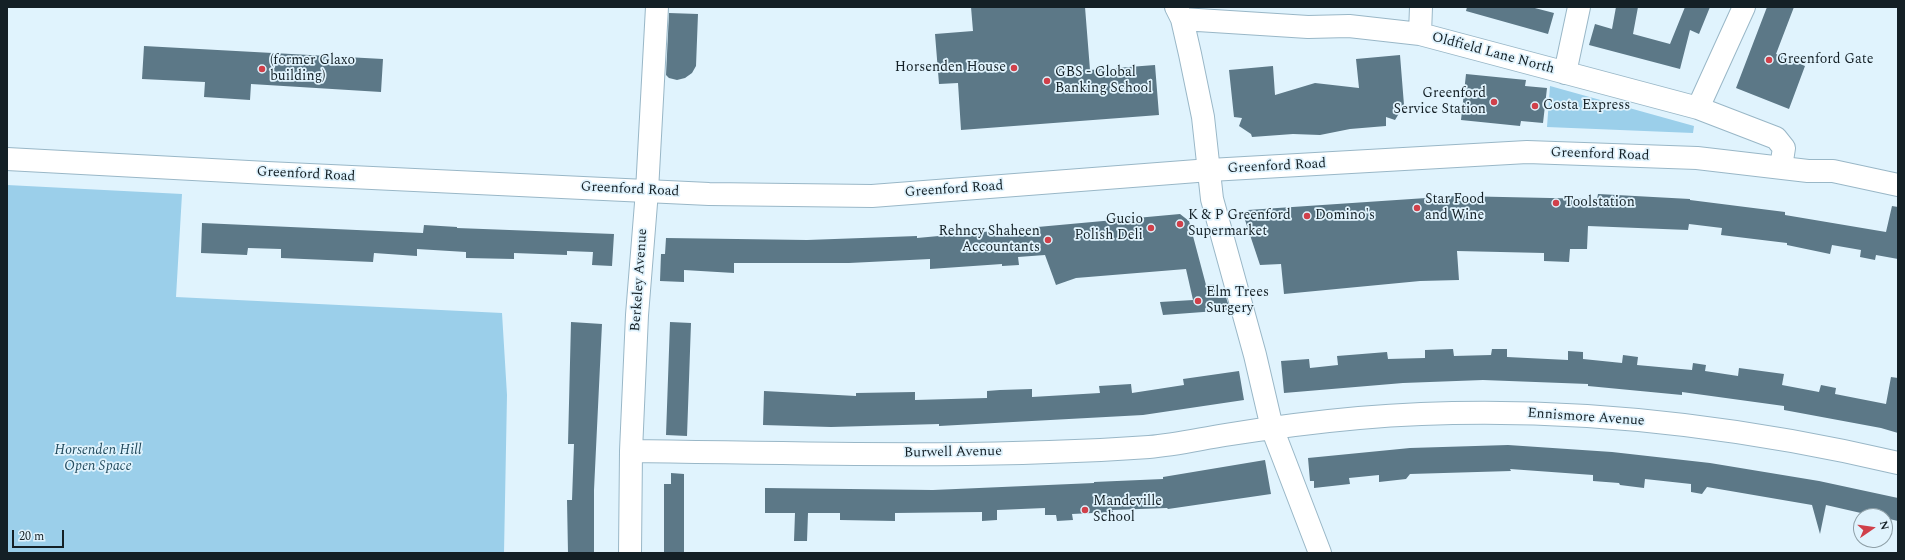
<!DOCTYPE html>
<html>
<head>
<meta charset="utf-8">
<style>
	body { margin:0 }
	#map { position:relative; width:1905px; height:560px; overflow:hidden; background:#e0f3fd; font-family:Spectral,serif }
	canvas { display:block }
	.frame { position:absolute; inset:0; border:8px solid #142026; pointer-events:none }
	.north { position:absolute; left:1853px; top:508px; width:40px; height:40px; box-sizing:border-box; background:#e0f3fd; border:1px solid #8e9fa7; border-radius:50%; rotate:77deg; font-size:11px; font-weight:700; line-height:16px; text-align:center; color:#142026 }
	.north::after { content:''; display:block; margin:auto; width:14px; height:18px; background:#d0404a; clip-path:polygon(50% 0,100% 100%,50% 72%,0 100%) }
	.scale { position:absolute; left:12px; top:530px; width:52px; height:18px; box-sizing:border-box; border:2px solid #142026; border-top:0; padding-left:5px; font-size:12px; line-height:14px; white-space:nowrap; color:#142026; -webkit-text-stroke:3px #e0f3fd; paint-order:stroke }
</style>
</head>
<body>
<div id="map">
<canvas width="1905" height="560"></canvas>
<div class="frame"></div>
<div class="north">N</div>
<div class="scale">20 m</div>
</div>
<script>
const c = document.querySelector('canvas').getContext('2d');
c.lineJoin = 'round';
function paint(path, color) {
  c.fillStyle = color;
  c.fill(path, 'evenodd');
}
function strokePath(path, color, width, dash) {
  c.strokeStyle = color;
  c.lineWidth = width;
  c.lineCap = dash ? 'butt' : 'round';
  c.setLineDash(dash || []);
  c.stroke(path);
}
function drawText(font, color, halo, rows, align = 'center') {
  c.font = font + ' Spectral,serif';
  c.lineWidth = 3.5;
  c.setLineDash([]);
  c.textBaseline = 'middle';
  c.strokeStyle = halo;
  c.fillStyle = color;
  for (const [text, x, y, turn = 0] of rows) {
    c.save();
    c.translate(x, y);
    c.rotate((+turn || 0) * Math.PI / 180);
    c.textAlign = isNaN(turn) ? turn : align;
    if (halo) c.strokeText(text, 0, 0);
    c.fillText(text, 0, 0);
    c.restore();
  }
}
paint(new Path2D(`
	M1550 86 1694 126 1693 133 1547 127Z
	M7 185 182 194 176 297 502 313 507 395 504 553H7Z`), '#9bcfea');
paint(new Path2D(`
	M971 7H1085L1090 70 1155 65 1159 115 961 130 958 83 939 84 935 34 973 31Z
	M1467 7H1531L1554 13 1548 34 1466 11Z
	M1616 7H1638L1633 34 1670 44 1685 7H1710L1699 34 1690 30 1680 69 1589 45 1595 24 1612 29Z
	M1767 7H1794L1776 54 1805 66 1789 109 1736 88Z
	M669 13 698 14 696 66 692 73 685 78 677 80 669 78 666 75Z
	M144 46 383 59 381 92 251 84 250 100 204 97 205 82 142 79Z
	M1400 55 1404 105 1395 120 1386 117V126L1350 129 1320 135 1293 134 1252 137 1251 134 1239 126 1242 118 1234 117 1229 70 1273 66 1275 95 1315 83 1359 88 1356 59Z
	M1466 74 1526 80 1525 86 1547 88 1543 123 1521 121 1520 126 1461 120Z
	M1598 194 1690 199V200L1785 212V215L1886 232 1892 206 1898 207V259L1876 255 1875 260 1860 257 1861 250 1832 245 1830 254 1787 245V243L1721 235 1722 228 1689 224 1688 230 1588 226 1587 249H1570L1569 262 1544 261V253L1457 251 1459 280 1420 281 1284 294 1281 264 1260 265 1244 217 1248 210 1456 196 1597 199Z
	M1180 214 1189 221 1206 285 1214 284 1218 298 1226 297 1230 310 1163 315 1160 302 1193 300 1186 269 1076 278 1056 285 1045 255 1018 257 1019 265 1002 266V264L930 269V259L849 263H734V273L684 270V282L660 281 661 254H665L666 238 807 240 917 236V238Z
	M202 223 423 233 424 225 457 227V228L614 234 612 266 592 265 593 252 567 251V255L514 253V259L466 258V252L417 249V256L374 253 373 262 281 258V249L248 248 247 255 201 253Z
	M571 322 602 324 594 490V553H568L567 500H572L574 444H568Z
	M670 322 691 323 687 436 666 435Z
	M1453 349 1454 356 1491 355 1492 349H1507V357L1568 360V351L1583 352V359L1622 363 1623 355 1638 357 1637 365 1692 370 1693 363 1706 365 1705 371 1738 376 1739 368 1784 374 1782 385 1819 392 1821 385 1836 388 1835 394 1886 404 1891 377 1898 378V433L1881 428 1784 410V406L1682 392V395L1588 386V384L1483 380 1403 383 1284 393 1281 361 1309 359 1310 368 1338 365 1337 356 1387 352 1388 359 1425 358V350Z
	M1239 371 1244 400 1143 415 939 426V424L831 427 763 425 764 391 856 396V393L915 392V400L987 398V391L1000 390 1032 389V397L1100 393 1099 386 1131 384 1132 393 1184 385 1183 379Z
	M1508 445 1612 452 1710 463 1819 481 1898 498V521L1885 518V516H1874L1826 505 1820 534 1812 505 1707 487 1702 494 1691 492V484L1645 479 1644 488 1620 485 1619 483 1593 481V475L1510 469 1511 471 1410 474 1406 479 1379 482V475L1349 478 1350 484 1314 488V481H1310L1308 458 1410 448Z
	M1265 460 1271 494 1168 509 1167 508 1112 510 1113 512 1072 514 1073 520 1057 521 1056 515H1045V508L997 510V520L982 521V512L895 513V521L840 520V513H808L807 541H794L795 513H765V488L933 490 1094 483V482L1163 479V477Z
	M671 473 684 474V553H664V484H671Z`), '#5c7887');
const minor = new Path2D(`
	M1176 7 1182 19 1190 54 1203 117 1212 199 1255 355 1272 428 1320 553
	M1182 19 1308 27 1349 26 1420 34 1698 108 1776 138 1784 148 1781 167
	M1420 34 1421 7
	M1565 73 1579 7
	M1698 108 1744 7
	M631 451C804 453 977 459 1149 447 1175 445 1200 439 1225 435 1269 428 1314 422 1359 418 1539 403 1722 422 1898 463
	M630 553 631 451 637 315 647 191 657 7`);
const major = new Path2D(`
	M7 159 267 173 709 194 872 196 1210 170 1527 152 1697 158 1808 171H1833L1898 185`);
strokePath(minor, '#99b7c7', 24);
strokePath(major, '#99b7c7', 24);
strokePath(minor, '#fff', 22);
strokePath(major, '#fff', 22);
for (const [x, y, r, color] of [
	[1769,60,4,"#d0404a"],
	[1014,68,4,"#d0404a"],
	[262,69,4,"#d0404a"],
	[1047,81,4,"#d0404a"],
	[1494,102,4,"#d0404a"],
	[1535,106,4,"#d0404a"],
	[1556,203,4,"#d0404a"],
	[1417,208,4,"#d0404a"],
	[1307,216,4,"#d0404a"],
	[1180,224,4,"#d0404a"],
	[1151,228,4,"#d0404a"],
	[1048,240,4,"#d0404a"],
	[1198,301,4,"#d0404a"],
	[1085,510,4,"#d0404a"]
]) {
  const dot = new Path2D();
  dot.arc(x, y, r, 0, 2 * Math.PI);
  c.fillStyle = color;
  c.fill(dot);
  strokePath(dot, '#e0f3fd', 1.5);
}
drawText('14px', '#142026', '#e0f3fd', [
	["Oldfield Lane North",1493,54,15],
	["Greenford Road",1600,155,2],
	["Greenford Road",1277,167,-3],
	["Greenford Road",306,175,3],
	["Greenford Road",630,190,3],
	["Greenford Road",954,190,-4],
	["Berkeley Avenue",640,280,-86],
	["Ennismore Avenue",1586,418,4],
	["Burwell Avenue",953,453,-1]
]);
drawText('14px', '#142026', '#e0f3fd', [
	["Greenford Gate",1777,60],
	["(former Glaxo",270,61],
	["building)",270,77],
	["Horsenden House",1006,68,"right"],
	["GBS - Global",1055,73],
	["Banking School",1055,89],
	["Greenford",1486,94,"right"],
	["Service Station",1486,110,"right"],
	["Costa Express",1543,106],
	["Star Food",1425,200],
	["and Wine",1425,216],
	["Toolstation",1564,203],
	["K & P Greenford",1188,216],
	["Supermarket",1188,232],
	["Domino's",1315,216],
	["Gucio",1143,220,"right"],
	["Polish Deli",1143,236,"right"],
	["Rehncy Shaheen",1040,232,"right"],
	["Accountants",1040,248,"right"],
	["Elm Trees",1206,293],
	["Surgery",1206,309],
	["Mandeville",1093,502],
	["School",1093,518]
], 'left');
drawText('italic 14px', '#224a5d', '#e0f3fd', [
	["Horsenden Hill",98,451],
	["Open Space",98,467]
]);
</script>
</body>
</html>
